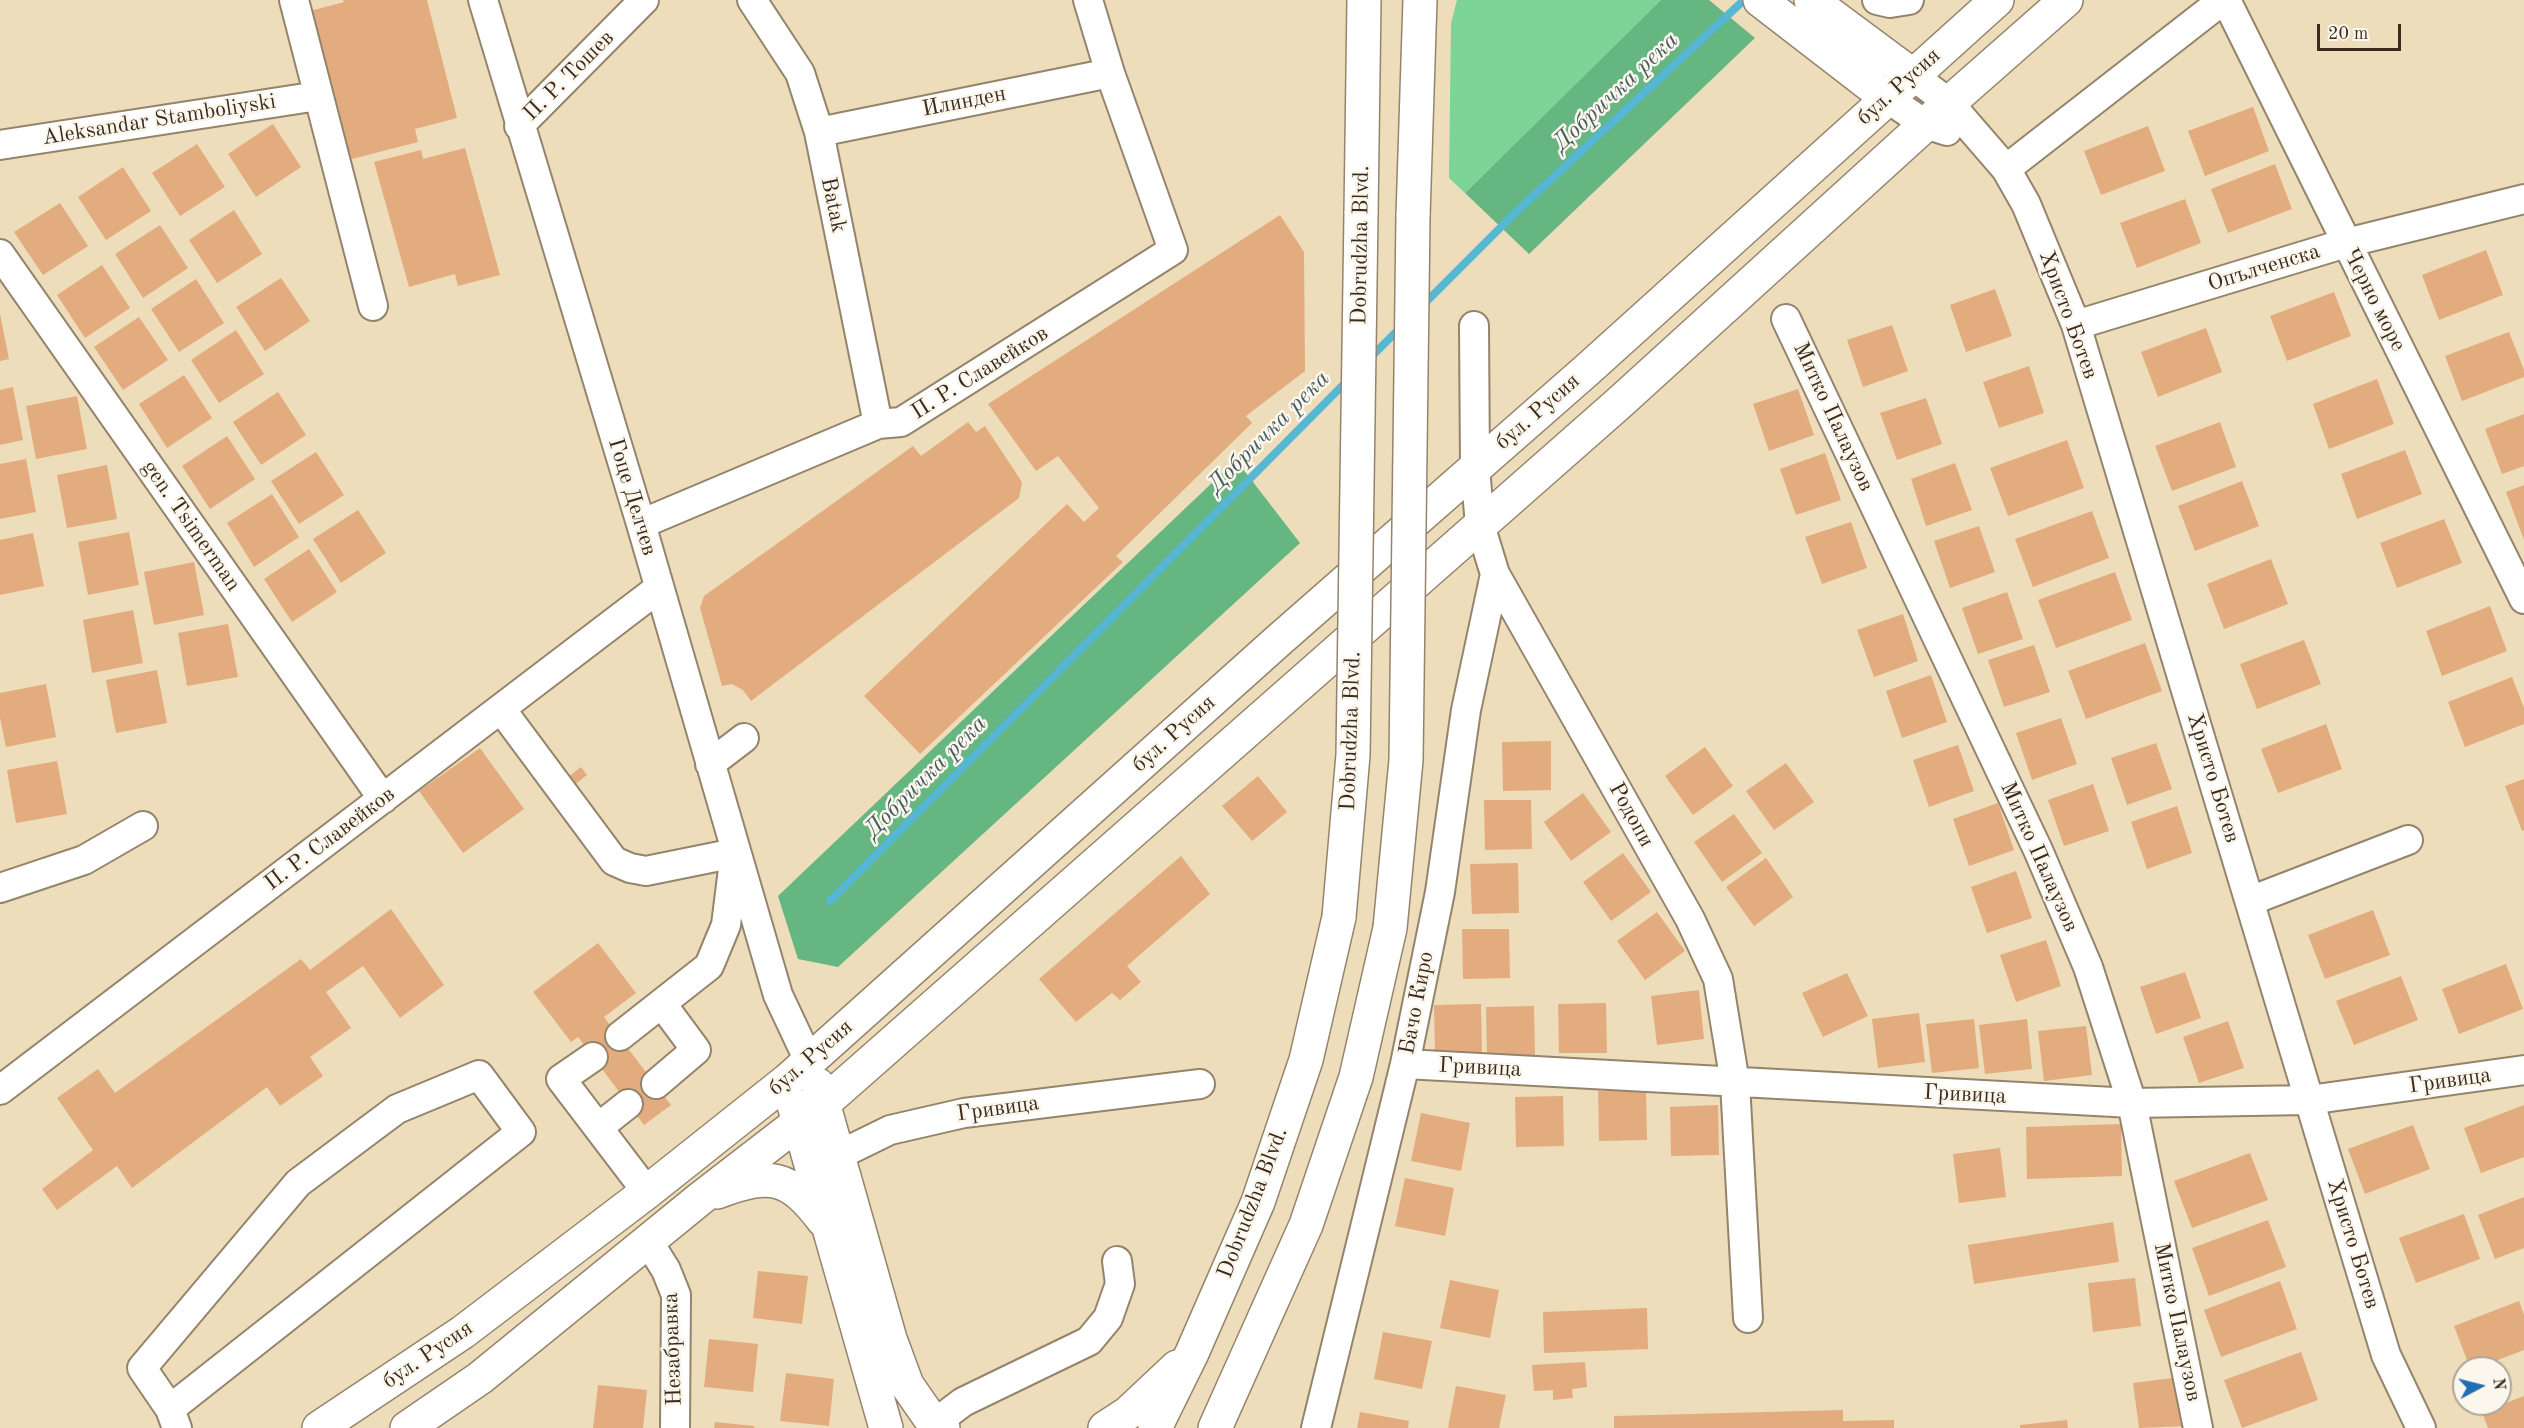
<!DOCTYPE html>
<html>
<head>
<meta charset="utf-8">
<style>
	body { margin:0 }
	#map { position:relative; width:2524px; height:1428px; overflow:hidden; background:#eeddba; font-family:"Old Standard TT",serif }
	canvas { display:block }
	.north { position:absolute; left:2452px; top:1356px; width:60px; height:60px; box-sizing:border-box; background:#fbf7ec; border:2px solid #aea59a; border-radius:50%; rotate:83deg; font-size:16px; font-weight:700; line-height:24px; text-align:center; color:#3b2a1e }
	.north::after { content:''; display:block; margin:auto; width:21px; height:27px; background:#1f6fb2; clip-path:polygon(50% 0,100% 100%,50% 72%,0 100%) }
	.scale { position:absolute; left:2317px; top:24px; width:84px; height:27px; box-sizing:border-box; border:3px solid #3b2a1e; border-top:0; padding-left:8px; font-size:18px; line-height:21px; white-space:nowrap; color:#3b2a1e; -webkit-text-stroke:4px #fbf7ec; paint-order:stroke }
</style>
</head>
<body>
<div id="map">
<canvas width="2524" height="1428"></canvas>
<div class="north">N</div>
<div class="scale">20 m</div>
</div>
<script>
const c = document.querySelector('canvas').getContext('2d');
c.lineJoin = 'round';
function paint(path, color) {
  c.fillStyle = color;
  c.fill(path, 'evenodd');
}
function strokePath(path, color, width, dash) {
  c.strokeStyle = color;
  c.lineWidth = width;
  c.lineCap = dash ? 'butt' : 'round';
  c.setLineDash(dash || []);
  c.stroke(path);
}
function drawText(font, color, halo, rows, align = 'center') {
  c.font = font + ' "Old Standard TT",serif';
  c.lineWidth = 5;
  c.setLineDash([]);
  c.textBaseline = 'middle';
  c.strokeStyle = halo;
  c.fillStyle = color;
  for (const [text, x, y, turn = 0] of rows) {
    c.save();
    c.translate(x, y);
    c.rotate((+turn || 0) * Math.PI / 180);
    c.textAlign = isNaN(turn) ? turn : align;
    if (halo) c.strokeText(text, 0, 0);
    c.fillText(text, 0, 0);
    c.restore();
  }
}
paint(new Path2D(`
	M1457 0H1661L1465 193 1449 178 1451 23Z`), '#7cd499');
paint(new Path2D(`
	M1661 0H1709L1755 38 1529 254 1465 193Z
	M1236 460 1300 543 838 967 798 959 778 896Z`), '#65b681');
strokePath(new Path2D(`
	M1421 307 1517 211 1744 0
	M1368 360 1403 325
	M830 901 1348 380`), '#55b7d4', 8);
paint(new Path2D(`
	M343 0H427L457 118 415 129 418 142 344 161 306 12 344 2Z
	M2253 107 2269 151 2205 176 2188 131Z
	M273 124 301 167 256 197 228 154Z
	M2148 126 2165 171 2101 195 2084 151Z
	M197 144 225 187 180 216 152 173Z
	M465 148 500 275 458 286 455 274 409 287 374 162 421 150 423 159Z
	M2275 164 2292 209 2228 233 2211 189Z
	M123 167 151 211 106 240 78 197Z
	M2185 199 2201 243 2137 268 2120 223Z
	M60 203 88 246 43 275 14 232Z
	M234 210 262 254 217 283 189 240Z
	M1280 215 1304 252 1305 371 1246 416 1252 423 1116 556 1123 562 920 754 864 696 1067 504 1084 522 1099 508 1058 456 1036 471 988 404Z
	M160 225 188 268 143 298 115 254Z
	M2486 250 2503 295 2439 320 2422 275Z
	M102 265 130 308 85 338 57 295Z
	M281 278 310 321 265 351 236 307Z
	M196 279 224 323 179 352 151 309Z
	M1995 289 2012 336 1966 352 1950 305Z
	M2334 292 2351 336 2287 361 2270 316Z
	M0 314 9 359 0 361Z
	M139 317 168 360 123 390 94 347Z
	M1892 325 1908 371 1863 387 1847 340Z
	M2206 328 2222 372 2158 397 2141 352Z
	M236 330 264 374 219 403 191 360Z
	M2509 332 2524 370V377L2462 401 2445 356Z
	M2029 366 2044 413 1999 428 1983 382Z
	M184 375 212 418 167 448 139 404Z
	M2377 379 2394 424 2329 449 2313 404Z
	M13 387 23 440 0 445V390Z
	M1798 389 1814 435 1769 451 1753 404Z
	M278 392 306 435 261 465 233 422Z
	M77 396 87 449 36 459 26 406Z
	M1926 398 1942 444 1897 460 1880 413Z
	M2524 414V466L2502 474 2485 429Z
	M968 422 976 432 985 426 1022 482 1019 498 751 701 743 690 732 684 722 686 700 608 704 596 913 446 921 456Z
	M2220 422 2236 467 2172 491 2155 446Z
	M227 436 255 479 210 509 182 466Z
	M2067 440 2084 488 2008 516 1990 468Z
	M2405 450 2422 494 2357 519 2341 474Z
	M316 452 344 495 299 524 271 481Z
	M1825 453 1841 500 1796 515 1780 469Z
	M26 459 36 512 0 519V464Z
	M1955 463 1972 510 1926 526 1911 479Z
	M107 465 117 519 67 528 57 475Z
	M2242 481 2259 526 2195 551 2178 506Z
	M2524 485V540L2506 492Z
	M272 494 299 537 254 567 227 523Z
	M358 510 386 553 341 583 313 539Z
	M2092 511 2109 558 2033 587 2015 539Z
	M2444 519 2462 563 2397 588 2380 543Z
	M1851 522 1867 568 1822 584 1805 537Z
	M1979 526 1995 572 1950 588 1934 541Z
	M129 532 139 585 88 595 78 542Z
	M33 533 44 586 0 595V540Z
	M309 549 337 592 292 622 264 579Z
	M2271 559 2288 604 2224 629 2207 584Z
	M194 562 204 615 154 625 144 572Z
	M2115 572 2132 620 2056 648 2038 600Z
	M2007 592 2023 639 1978 654 1962 608Z
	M2490 606 2507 651 2442 676 2426 631Z
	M133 610 143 663 92 673 83 620Z
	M1903 614 1918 661 1874 677 1857 630Z
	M228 624 238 677 187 686 178 633Z
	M2304 640 2321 684 2257 709 2240 664Z
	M2145 643 2162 691 2086 719 2068 671Z
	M2034 645 2050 692 2004 707 1988 660Z
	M157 670 167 723 116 733 106 680Z
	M1931 675 1947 722 1902 738 1886 691Z
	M2512 677 2524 708V724L2465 747 2448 702Z
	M46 684 56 737 6 747 0 718V693Z
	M2061 718 2077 764 2032 780 2016 733Z
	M2326 724 2342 769 2278 793 2261 749Z
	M1551 741V790L1503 791 1502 742Z
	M2156 743 2172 789 2127 805 2111 758Z
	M1958 745 1974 791 1929 807 1913 760Z
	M1705 747 1733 786 1693 815 1665 776Z
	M480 748 524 809 463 853 419 791Z
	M57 761 67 814 16 823 7 770Z
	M1786 763 1814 802 1774 830 1746 791Z
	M581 767 587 775 573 786 567 778Z
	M1258 776 1287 812 1252 841 1222 806Z
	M2524 779V830L2522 831 2505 786Z
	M2093 784 2109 831 2064 846 2048 800Z
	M1583 793 1611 832 1571 861 1544 822Z
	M1484 800H1531L1532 849 1485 850Z
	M1998 803 2014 850 1969 866 1953 819Z
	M2177 806 2192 853 2147 869 2131 822Z
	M1734 814 1762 853 1722 882 1694 842Z
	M1623 853 1651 892 1611 921 1583 882Z
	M1181 856 1210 894 1127 966 1141 982 1120 1000 1112 993 1076 1022 1039 979Z
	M1766 858 1793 897 1754 926 1726 887Z
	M1518 863 1519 913 1472 914 1470 864Z
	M2016 871 2032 918 1987 933 1971 887Z
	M391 909 444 985 400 1018 363 966 326 992 351 1028 310 1057 323 1076 280 1106 267 1087 132 1188 117 1166 57 1210 42 1189 93 1150 57 1098 98 1069 115 1093 301 959 310 970Z
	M2373 910 2390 955 2325 979 2308 935Z
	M1657 912 1685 951 1645 980 1617 941Z
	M1462 929H1509L1510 978 1463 979Z
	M2046 940 2061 986 2016 1002 2000 955Z
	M598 943 636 993 604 1017 671 1105 644 1125 578 1037 571 1042 533 992Z
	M2506 964 2523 1009 2459 1034 2442 989Z
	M2185 972 2201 1018 2156 1034 2140 987Z
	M1847 973 1868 1016 1823 1037 1802 993Z
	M2401 976 2418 1020 2354 1045 2336 1001Z
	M1699 990 1704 1039 1657 1045 1651 996Z
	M1606 1003 1607 1053H1559L1558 1004Z
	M1481 1004 1482 1053 1435 1054 1434 1005Z
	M1534 1006 1535 1055 1487 1057 1486 1007Z
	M1919 1013 1925 1062 1878 1068 1872 1019Z
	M1974 1019 1979 1068 1932 1073 1926 1024Z
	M2027 1019 2032 1069 1985 1074 1979 1025Z
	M2228 1021 2244 1068 2199 1083 2183 1037Z
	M2086 1026 2092 1075 2044 1081 2038 1031Z
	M1598 1091H1646L1647 1140 1599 1141Z
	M1563 1096 1564 1146 1516 1147 1515 1097Z
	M1718 1105 1719 1155 1671 1156 1670 1107Z
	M2524 1105V1157L2481 1173 2464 1128Z
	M1421 1113 1470 1123 1461 1171 1411 1161Z
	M2121 1124 2122 1176 2027 1179 2026 1127Z
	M2413 1125 2430 1169 2365 1194 2348 1149Z
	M2000 1148 2006 1197 1959 1203 1953 1154Z
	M2250 1153 2268 1200 2192 1228 2174 1181Z
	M1405 1178 1454 1188 1445 1236 1395 1226Z
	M2524 1197V1248L2495 1259 2478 1215Z
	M2464 1214 2480 1259 2416 1283 2399 1238Z
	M2268 1220 2286 1267 2209 1296 2192 1248Z
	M2113 1222 2119 1262 1974 1284 1968 1245Z
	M758 1271 808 1276 802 1324 753 1318Z
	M2135 1278 2141 1326 2093 1332 2088 1283Z
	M1450 1280 1499 1290 1490 1338 1440 1328Z
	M2280 1281 2297 1329 2221 1357 2204 1310Z
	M2519 1301 2524 1315V1350L2477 1368H2470L2454 1326Z
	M1647 1308 1648 1349 1544 1353 1543 1312Z
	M1383 1332 1432 1341 1422 1389 1374 1379Z
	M709 1339 758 1344 753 1392 704 1387Z
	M2301 1352 2318 1400 2242 1428 2224 1380Z
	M1585 1362 1587 1387 1572 1389 1573 1398 1553 1400V1390L1534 1391 1532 1365Z
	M786 1373 834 1379 829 1426 780 1421Z
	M2181 1377 2187 1426 2139 1428 2133 1383Z
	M598 1385 647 1390 643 1428H593Z
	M1456 1386 1506 1395 1499 1428H1448Z
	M2524 1396V1428H2488L2482 1412Z
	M1843 1410V1421L1894 1420V1428H1614V1416Z
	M1360 1412 1409 1421 1408 1428H1357Z
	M2067 1420 2068 1428H2020V1425Z
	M715 1422 754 1426V1428H714Z`), '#e3ac7f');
const minor = new Path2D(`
	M294 0 373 306
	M483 0 641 524 778 995 809 1061
	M752 0 800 73 819 132 878 424
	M1877 0 1890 3 1909 0
	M2226 0 2524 599
	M1912 75 1949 103 2006 169 2026 204 2076 325 2386 1355 2421 1428
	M1887 98 1925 124 1947 131
	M519 126 644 0
	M819 132 1110 73 1088 0
	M0 145 318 96
	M2006 169 2223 0
	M0 254 383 799
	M1786 319 2038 850 2088 967 2132 1103 2198 1428
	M2076 325 2346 243 2524 199
	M1474 326 1475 468 1480 525 1495 574 1690 919 1718 979 1735 1083 1748 1318
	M641 524 878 424 901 422 1173 250 1110 73
	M501 709 614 861 630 868 646 871 735 853 726 925 709 966 620 1036
	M710 764 744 738
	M0 888 84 860 143 826
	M2250 901 2408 840
	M593 1057 561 1079 647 1192
	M1405 1064 2132 1103 2309 1100 2524 1070
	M656 1084 696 1050 662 1004
	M0 1090 659 588
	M599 1127 628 1104
	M839 1155 890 1130 964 1113 1200 1084
	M648 1241 666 1270 676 1295 675 1428
	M170 1409 521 1132 479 1075 397 1109 298 1183 142 1368 170 1409 177 1428
	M934 1424 963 1402 1089 1341 1108 1318 1120 1284 1117 1261
	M1316 1428 1405 1064 1440 892 1466 710 1495 574`);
const major = new Path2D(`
	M1760 0 1887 98
	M1811 0 1912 75
	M1361 214 1364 0
	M1413 216 1420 0
	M818 1085 890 1339 907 1385 934 1424 943 1428
	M794 1105 886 1428
	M717 1192C771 1172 789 1175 824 1221
	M319 1428 463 1332 647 1192 788 1080 1279 640 1587 370 1997 0
	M407 1428 480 1378 701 1198 824 1103 1618 404 1949 103 2066 0
	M1105 1428 1128 1413 1177 1367
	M1155 1428 1192 1353 1258 1202 1306 1060 1339 917
	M1215 1428 1306 1225 1356 1077 1390 928`);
strokePath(minor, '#94846c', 32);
strokePath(major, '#94846c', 36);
strokePath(minor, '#fff', 28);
strokePath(major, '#fff', 33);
const majorBridge = new Path2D(`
	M1339 917 1353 755 1361 214
	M1390 928 1406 760 1413 216`);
strokePath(majorBridge, '#94846c', 36, []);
strokePath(majorBridge, '#fff', 33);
drawText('22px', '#3b2a1e', '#fbf7ec', [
	["П. Р. Тошев",569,76,-45],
	["бул. Русия",1899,87,-42],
	["Илинден",964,102,-11],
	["Aleksandar Stamboliyski",159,120,-9],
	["Batak",833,205,78],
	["Dobrudzha Blvd.",1361,245,-89],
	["Опълченска",2264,268,-17],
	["Черно море",2374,300,63],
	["Христо Ботев",2068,315,70],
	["П. Р. Славейков",980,373,-32],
	["бул. Русия",1538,412,-41],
	["Митко Палаузов",1833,417,65],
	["Гоце Делчев",632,497,73],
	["gen. Tsimerman",191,526,55],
	["Dobrudzha Blvd.",1351,731,-88],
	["бул. Русия",1174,734,-42],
	["Христо Ботев",2213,778,73],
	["Родопи",1631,815,61],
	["П. Р. Славейков",330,839,-37],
	["Митко Палаузов",2039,857,66],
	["Бачо Киро",1417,1003,-79],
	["бул. Русия",811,1058,-41],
	["Гривица",1480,1068,3],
	["Гривица",2450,1081,-8],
	["Гривица",1965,1095,3],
	["Гривица",998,1109,-8],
	["Dobrudzha Blvd.",1253,1203,-69],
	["Христо Ботев",2353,1244,73],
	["Митко Палаузов",2177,1322,78],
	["Незабравка",673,1349,-92],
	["бул. Русия",428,1355,-34]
]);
drawText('italic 24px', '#445b5e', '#fbf7ec', [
	["Добричка река",1616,92,-43],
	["Добричка река",1269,432,-45],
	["Добричка река",926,777,-45]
]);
</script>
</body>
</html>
